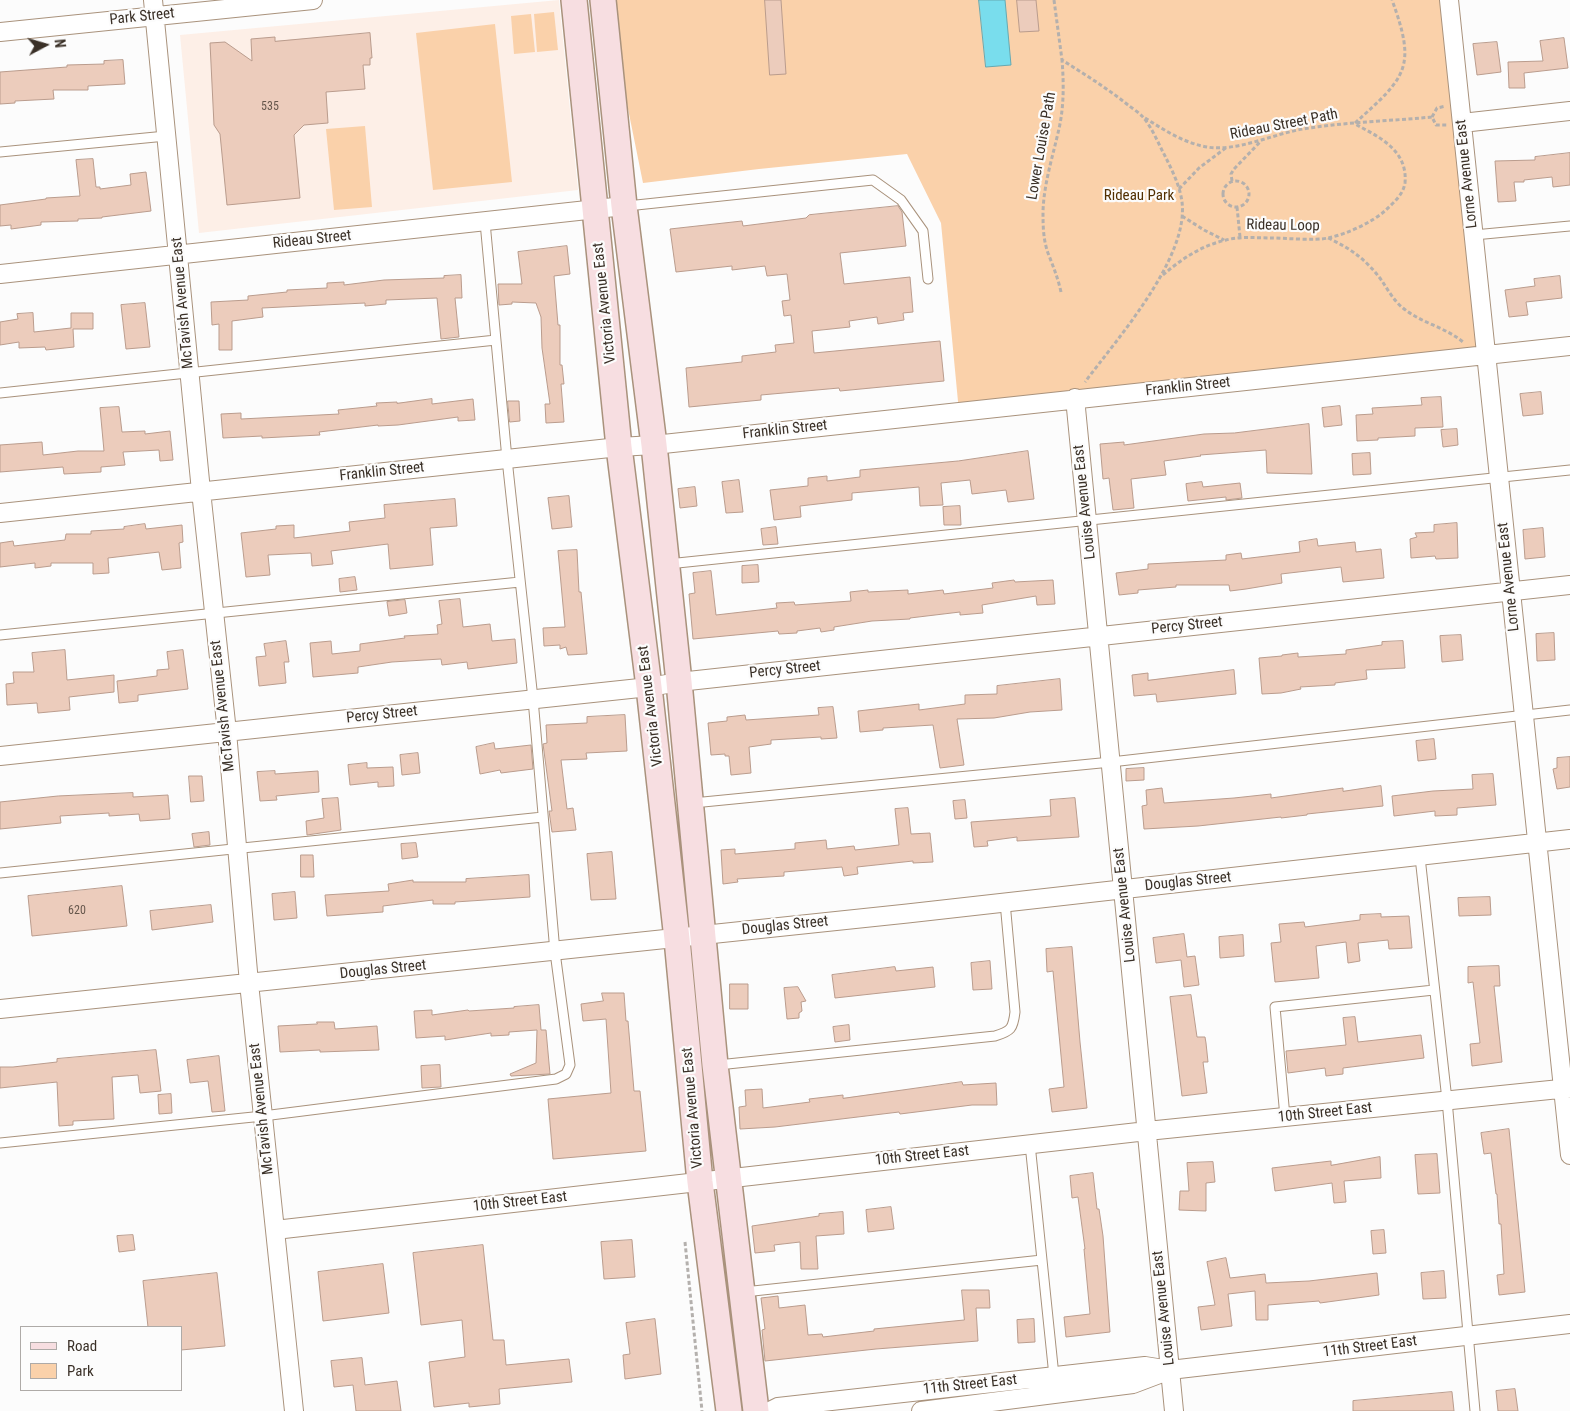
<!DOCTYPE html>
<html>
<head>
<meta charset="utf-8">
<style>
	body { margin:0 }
	#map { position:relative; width:1570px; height:1411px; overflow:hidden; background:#fcfcfc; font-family:"Roboto Condensed",sans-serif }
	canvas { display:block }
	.legend { position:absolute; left:20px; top:1326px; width:162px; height:65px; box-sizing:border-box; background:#fcfcfc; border:1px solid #aeaaa7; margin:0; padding:6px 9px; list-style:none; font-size:15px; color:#3a3027 }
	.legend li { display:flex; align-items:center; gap:10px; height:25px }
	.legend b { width:25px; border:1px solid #aeaaa7 }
	.north { position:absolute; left:20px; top:20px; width:50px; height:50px; -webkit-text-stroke:4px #fcfcfc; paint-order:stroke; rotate:84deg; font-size:14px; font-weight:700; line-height:20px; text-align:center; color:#3a3027 }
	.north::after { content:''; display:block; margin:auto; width:18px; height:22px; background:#3a3027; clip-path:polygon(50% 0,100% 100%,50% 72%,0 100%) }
</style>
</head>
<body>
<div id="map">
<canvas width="1570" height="1411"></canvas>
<ul class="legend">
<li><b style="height:6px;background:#f7dee1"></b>Road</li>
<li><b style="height:14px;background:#fad1aa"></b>Park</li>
</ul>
<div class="north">N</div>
</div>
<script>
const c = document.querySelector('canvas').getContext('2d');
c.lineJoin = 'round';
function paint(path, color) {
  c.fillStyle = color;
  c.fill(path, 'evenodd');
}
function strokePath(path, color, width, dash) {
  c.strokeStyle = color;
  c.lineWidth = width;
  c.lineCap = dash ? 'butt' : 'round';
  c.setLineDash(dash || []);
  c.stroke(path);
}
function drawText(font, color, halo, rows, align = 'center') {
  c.font = font + ' "Roboto Condensed",sans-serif';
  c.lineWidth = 4.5;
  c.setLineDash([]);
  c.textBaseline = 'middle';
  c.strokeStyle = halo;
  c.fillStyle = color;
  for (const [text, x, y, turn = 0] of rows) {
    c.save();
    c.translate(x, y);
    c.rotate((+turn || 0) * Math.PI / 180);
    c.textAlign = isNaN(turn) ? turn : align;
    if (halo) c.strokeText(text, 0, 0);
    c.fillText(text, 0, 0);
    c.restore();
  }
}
paint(new Path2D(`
	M559 0 578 190 199 233 180 35Z`), '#fdefe7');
paint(new Path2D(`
	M606 0H1449L1485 355 959 412 941 223 907 154 759 169 643 183Z
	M554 12 558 50 537 52 534 14Z
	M531 14 535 52 514 54 511 16Z
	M495 24 512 182 433 190 416 33Z
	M365 126 372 207 334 210 326 129Z`), '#fad1aa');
const water = new Path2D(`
	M979 0H1005L1011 65 986 67Z`);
paint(water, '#79dded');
strokePath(water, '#66a9b2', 1);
const building = new Path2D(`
	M765 0H781L786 74 770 75Z
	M1017 0H1036L1039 31 1020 32Z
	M370 33 372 58H370V65H363L365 89 326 92 328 123 304 125 294 135 300 198 227 205 220 134 214 125 210 43 225 42 252 61 251 39 275 37V41Z
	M1564 38 1568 68 1524 73 1525 88H1509L1508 62 1543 61 1540 41Z
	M1497 42 1501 72 1477 75 1473 44Z
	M123 60 125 84 88 86V90H53L54 99 15 101V103L0 104V72L67 67V65L104 64V61Z
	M1570 153V185L1553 187 1552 177 1524 180V182H1514L1516 201 1498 202 1495 161 1535 160V157Z
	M93 159 96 187H100V189L131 185 130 174 146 172 151 211 102 217V218L78 219V221L41 222V225L11 229V225L0 226V205L46 199V198L80 196 76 160Z
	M898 206 902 212 906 246 840 253 844 284 910 277 913 312 903 313 904 320 878 324 877 317 849 321 850 327 812 331 814 353 940 341 944 381 840 391 839 388 761 395V400L689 407 686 368 742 362V356L776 352 775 345 794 343 791 315 784 316 782 301 790 300 787 274 767 276 765 266 732 270V266L676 272 670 229 742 221 743 226 806 218 809 215Z
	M567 246 570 274 554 276 558 325H560V365H562L564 384H561L564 422 546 423 545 404H550L542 348 541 317 536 303 512 302V304L499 305 498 284H522L518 252Z
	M461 275 462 298H455L459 337 441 339 437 298 386 300V304L365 306V303L262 308 263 317 232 321V350H219V324L212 325 211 302 248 300V296L287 292V290L327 288V283L344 282V285L384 280 444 278V276Z
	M1560 276 1562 298 1526 302 1528 315 1509 317 1505 290 1535 286 1534 279Z
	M145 303 150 347 126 349 121 305Z
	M33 313 34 332 71 328V313H93V329H73L74 347 46 350 45 347 19 348V342L0 345V322L18 319 17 314Z
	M1541 392 1543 414 1523 416 1520 394Z
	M1441 397 1443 427 1415 428V436L1378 438V440L1357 441 1356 415 1373 414 1372 408 1422 405 1421 398Z
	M432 399V404L473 399 475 420 458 421V417L398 425 378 426V425L319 432 320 435 262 438V436L223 438 221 414 241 413V419L339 414 338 410 377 406 376 403 397 402V403Z
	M508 401H519L520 421 510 422Z
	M1340 406 1342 425 1324 427 1322 408Z
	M119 407 122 432 145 431V434L170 431 173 460 160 461 159 450 123 452 125 465 101 467V472L64 474 63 467 0 472V445L42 442 43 455 78 451H104L100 408Z
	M1309 424 1312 474 1267 473 1266 450 1200 455 1201 456 1164 461 1166 475 1131 479 1134 508 1113 510 1109 478 1103 479 1100 444 1124 442V445L1204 434 1234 433Z
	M1457 429 1458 445 1443 447 1441 430Z
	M1028 451 1034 499 1008 502 1006 490 972 494 970 480 941 483 943 505 920 506 919 487 852 493V500L800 506 801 517 774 520 770 490 808 486V478L827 476V481L860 477V470L958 461Z
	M1370 453 1371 474 1353 475 1352 454Z
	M739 480 743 512 726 513 722 482Z
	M1202 482 1203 487 1240 483 1242 498 1226 500V497L1188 501 1186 484Z
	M695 487 697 506 680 508 678 489Z
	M569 496 572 527 552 529 548 498Z
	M455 499 457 526 430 528 433 565 390 569 388 544 331 551 333 564 312 566 311 553 268 555 270 575 246 577 241 533 276 529V526L294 525V538L350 531 349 522 385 518 384 505Z
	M960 506 961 525H944L943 507Z
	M1457 523 1458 558 1436 559 1435 556 1411 558 1410 539 1417 537 1415 533 1434 532V525Z
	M145 524 146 529 182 525 183 542 179 543 181 568 162 570 159 552 108 558 109 573 93 574V563H51V566L35 568V563L0 567V543L13 541 14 546 65 540 66 534H91V531L124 529V527Z
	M776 527 778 544 763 545 761 529Z
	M1543 528 1545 557 1525 559 1523 530Z
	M1317 539 1318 546 1355 542 1356 552 1381 549 1384 578 1343 582 1341 567 1281 574 1282 583 1246 589 1230 591 1229 585H1176V587L1138 590V593L1119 595 1116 573 1148 569V564L1226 560V555L1241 553 1242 559 1300 552 1299 542Z
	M577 550 579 592H581L587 654 568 655 566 647 560 649V645L544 646 543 628 565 627 558 551Z
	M758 565 759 582 742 583V566Z
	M711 571 716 615 777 608 776 603 794 602 795 605 851 601 850 592 868 590V592L908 590V594L943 590 944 594 993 588 992 583 1014 580 1015 582 1053 580 1055 604 1037 605 1036 596 982 605 983 613 960 615V612L910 618V619L872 621 834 627V630L821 632 820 628 797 631V633L779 634 778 631 693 639 689 594 695 593 693 573Z
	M355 577 357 590 340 592 339 579Z
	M460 599 463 627 490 624 492 641 515 639 517 663 468 669 467 662 442 665 441 659 392 662 358 667V673L313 677 310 643 331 641 332 654 360 651V644L405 638 404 636 438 634 437 625 442 624 439 601Z
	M405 600 407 613 389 616 387 602Z
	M1554 633 1555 660 1537 661 1536 634Z
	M1461 635 1463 660 1442 662 1440 636Z
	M286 641 289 662H284L286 683 259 686 256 657 266 656 264 644Z
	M1403 641 1405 668 1366 670 1367 679 1335 683V685L1300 687 1301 689 1281 693 1262 694 1259 658 1282 656V655L1298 653V657L1346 654V650L1382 645V642Z
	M65 650 67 680 114 675V692L69 697 70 710 38 713 37 703 7 705 6 684 14 683 13 672H34L32 653Z
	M183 650 188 689 138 695V701L119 703 117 681 157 676V670L169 669 167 652Z
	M1234 670 1236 694 1157 702 1156 694 1134 696 1132 675 1148 673V680Z
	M1060 679 1062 710 1030 712 994 718 957 719 964 765 940 768 933 725 883 728V730L860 732 858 711 919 704V710L965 704V695L997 694V686Z
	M833 707 837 738 821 739V737L771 740V744L749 747 751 773 731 775 729 756H725V754L711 755 708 723 727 721V717L745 715 746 720 819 715 818 708Z
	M625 715 627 751 586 753 587 759 561 760 567 809 573 808 576 830 552 832 549 811H552L543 744 547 743 546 725 587 723V717Z
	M1434 739 1436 759 1418 761 1416 741Z
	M494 743 495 749 531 745 533 769 501 773 500 770 480 774 476 747Z
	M418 753 420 773 402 775 400 755Z
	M1570 757V787L1557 789 1553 769 1557 768V758Z
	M367 763V768L393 767 394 786 378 787V782L350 785 348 765Z
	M1144 768V780L1126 781V769Z
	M275 771V774L318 771 319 792 276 796 277 800 260 801 257 772Z
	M1493 774 1496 805 1457 808V815L1435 816V811L1394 816 1392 796 1433 791 1473 789 1472 775Z
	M189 776H202L204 801 191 802Z
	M1381 786 1383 806 1307 814V815L1281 818V817L1198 826 1144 829 1142 806 1147 805 1146 790 1162 788 1164 803 1234 798 1271 794V798L1343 788V791Z
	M133 793V797L168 795 170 819 140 821 139 814 109 816V813L60 816 61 823 0 829V802L58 796Z
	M338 798 341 830 307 835 306 821 324 818 322 799Z
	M1075 798 1079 837 1017 841V837L987 841 988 846 974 847 971 822 1051 816 1050 800Z
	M965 800 967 818 955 819 953 801Z
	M908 808 911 834 930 833 933 862 913 863V861L857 867 858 874 844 876 842 867 784 872V876L737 879 738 882 723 884 721 850 735 849V854L795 849V843L826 840 827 849 854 846 855 850 899 845 895 809Z
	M209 832 210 845 194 847 192 834Z
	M416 843 418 857 402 859 401 844Z
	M612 852 616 899 591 900 587 854Z
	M301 855H313L314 877H301Z
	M529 875 530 897 455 902V904H433V900L383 906V912L327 916 325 895 389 891 388 884 413 880V882H466V879Z
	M122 886 127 926 32 936 28 896Z
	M295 892 297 918 274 920 272 894Z
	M1490 897 1491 915 1459 916 1458 898Z
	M211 905 213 922 152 930 150 911Z
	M1381 914V917L1409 916 1412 948 1389 949 1388 940 1358 943 1360 961 1348 963 1346 942 1316 946 1319 978 1275 982 1271 943 1281 942 1279 924 1304 922 1305 927 1360 920V915Z
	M1184 934 1187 957 1195 956 1199 985 1184 987 1181 960 1156 963 1153 938Z
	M1243 935 1244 956 1220 958 1219 937Z
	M1072 947 1080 1042 1087 1108 1052 1112 1049 1089 1064 1087 1053 971 1047 972 1046 949Z
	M990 961 992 989 973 990 971 963Z
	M1499 966 1500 986H1494L1502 1062 1472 1066 1470 1044 1480 1043 1473 982 1468 983V967Z
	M895 967 896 971 933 967 935 987 835 998 832 975Z
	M730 984H748V1009H730Z
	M798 987 806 1001 801 1002 802 1011 799 1013V1018L787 1019 784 988Z
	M602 993H624L626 1021H628L634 1091H640L646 1151 553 1159 548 1099 611 1093 606 1019 583 1021 581 1004 603 1001Z
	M1191 995 1197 1037H1205L1206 1043 1208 1062H1203L1207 1093 1182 1096 1170 997Z
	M539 1005 541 1030H546L550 1074 511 1076 510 1074 536 1063 537 1030 509 1032V1035L491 1036V1033L445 1040V1036L416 1038 414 1011 432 1010V1015L468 1010 469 1011 514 1008V1007Z
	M1355 1017 1358 1042 1421 1035 1424 1058 1343 1068V1074L1326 1076 1325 1068 1288 1073 1286 1051 1346 1045 1343 1018Z
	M317 1022H334L335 1029 377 1026 379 1050 320 1052V1050L280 1052 278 1026 317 1024Z
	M849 1025 850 1040 835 1042 833 1027Z
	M156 1050 161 1091 140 1093 138 1075 112 1077 114 1119 73 1121V1125L59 1126 57 1082 0 1088V1067H13L57 1062V1059Z
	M219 1056 225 1111 212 1112 208 1081 190 1083 187 1060Z
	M440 1065 441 1087 422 1088 421 1066Z
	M962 1082 963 1085 996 1083 997 1105H972L900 1114 899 1112 775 1127 740 1129 739 1107 746 1106 745 1090 762 1089 763 1108 810 1102 809 1099 843 1095V1098Z
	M171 1094 172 1113 159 1114 158 1095Z
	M1509 1129 1525 1292 1499 1295 1497 1275 1504 1274 1501 1224H1499L1497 1194H1496L1491 1153 1484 1154 1481 1133Z
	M1437 1154 1440 1193 1418 1194 1415 1155Z
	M1380 1157 1381 1178 1344 1181 1346 1202 1334 1203 1332 1183 1275 1191 1272 1168 1331 1161V1165Z
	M1213 1162 1215 1182 1206 1183V1211L1179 1210 1180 1191H1189L1187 1163Z
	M1093 1173 1097 1209H1099L1103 1236 1110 1332 1066 1337 1064 1317 1090 1314 1084 1249H1085L1078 1197 1072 1198 1070 1176Z
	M891 1207 894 1229 868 1232 866 1210Z
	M843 1212 844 1234 816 1236 818 1269H801L800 1242 774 1245 775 1251 755 1253 752 1226 819 1216V1214Z
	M1384 1230 1386 1253 1373 1254 1371 1231Z
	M133 1235 135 1250 119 1252 117 1236Z
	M632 1240 635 1277 604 1279 601 1242Z
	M483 1245 493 1340H504L506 1365 569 1359 572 1382 499 1389 500 1404 469 1407V1403L434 1407 429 1362 465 1357 462 1320 421 1325 413 1253Z
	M1226 1258 1230 1278 1265 1274 1266 1283 1309 1281 1377 1273 1379 1295 1320 1303 1319 1301 1268 1305V1320H1256L1255 1291 1228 1294 1232 1326 1201 1330 1198 1307 1215 1305 1207 1262Z
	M383 1264 389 1313 323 1321 318 1272Z
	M1444 1271 1446 1298 1423 1299 1421 1273Z
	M217 1273 225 1346 181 1350V1327H148L143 1281Z
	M962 1290H989L990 1308H976L978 1341 876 1349 765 1361 762 1330 765 1329 761 1298 778 1296 779 1308 805 1305 808 1335 822 1334 823 1337 874 1331V1329L964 1320Z
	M655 1319 661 1374 625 1379 623 1355 630 1354 626 1323Z
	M1034 1319 1035 1342 1018 1343 1017 1320Z
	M362 1358 365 1385 397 1381 401 1411H356L353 1385 334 1387 331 1361Z
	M1515 1389 1518 1411H1498L1496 1391Z
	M1452 1392 1454 1411H1353V1401Z`);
paint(building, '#ecccbc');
strokePath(building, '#ba9c8d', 1);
const service = new Path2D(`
	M0 152 166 136
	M627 206 873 180 901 200 923 231 928 279
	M1474 235 1570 226
	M0 393 496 340
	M668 564 1570 470
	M0 635 520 582
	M693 803 1111 762 1570 710
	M1420 857 1447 1100 1475 1411
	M0 873 543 817
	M718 1065 995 1036C1011 1031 1013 1029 1015 1012L1005 902
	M1285 1117 1275 1007 1434 990
	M0 1143 263 1116 556 1079 566 1074 570 1065 555 952 533 699 507 459 485 222
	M1030 1144 1054 1376
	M744 1292 1042 1260`);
const minor = new Path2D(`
	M153 0 201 491 227 732 249 983 294 1411
	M1449 0 1570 1155
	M0 32 313 0
	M1462 123 1570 111
	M0 274 624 206
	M1075 398 1174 1411
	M0 513 619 447 654 445 1570 346
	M0 756 649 687 679 682 1570 585
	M0 1009C524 955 1047 900 1570 839
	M275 1230 1147 1131 1570 1088
	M770 1411 778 1407 1145 1366 1170 1370
	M921 1411 1133 1384 1170 1370 1570 1324`);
const secondary = new Path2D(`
	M574 0 619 447 649 687 677 939 700 1182 729 1411
	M603 0 624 206 654 445 679 682 715 1065 756 1411`);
strokePath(service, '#a9927c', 11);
strokePath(minor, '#a9927c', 20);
strokePath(secondary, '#a9927c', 28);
strokePath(new Path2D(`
	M1054 0 1062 60C1084 74 1107 88 1128 105 1132 108 1138 112 1142 116 1152 127 1158 143 1165 156 1172 170 1180 186 1182 202 1189 258 1117 339 1085 382
	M1432 117 1437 108 1446 106
	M1145 118C1164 130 1184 143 1207 147 1237 152 1273 134 1303 129 1346 122 1390 121 1432 117L1436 125H1447
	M1355 123C1406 77 1417 68 1392 0
	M1232 181 1231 174 1234 169 1261 141
	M1223 194a13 13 0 1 1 26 0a13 13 0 1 1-26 0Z
	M1179 189 1199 168 1227 147
	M1237 207 1240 237
	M1182 216 1204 230 1224 240
	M1328 238C1350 248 1367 260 1382 281 1388 290 1394 301 1403 308 1421 323 1445 327 1463 342
	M1163 275C1181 259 1203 245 1226 240 1241 236 1256 238 1271 238 1286 238 1315 241 1328 238 1347 234 1371 223 1386 210 1394 202 1403 195 1405 183 1408 150 1379 137 1355 124
	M1061 292C1058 278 1053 266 1048 253 1043 239 1043 225 1043 211 1044 184 1052 159 1058 133 1064 109 1064 85 1062 60
	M685 1242 702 1411`), '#b4b0ad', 3, [4, 2.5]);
strokePath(service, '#fff', 9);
strokePath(minor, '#fff', 18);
strokePath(secondary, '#f7dee1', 25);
drawText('12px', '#66574c', null, [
	["535",270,107],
	["620",77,911]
]);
drawText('15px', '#3a3027', '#fcfcfc', [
	["Park Street",142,17,-6],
	["Rideau Street Path",1284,125,-11],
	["Lower Louise Path",1042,146,-80],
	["Lorne Avenue East",1467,174,-96],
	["Rideau Loop",1283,226,1],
	["Rideau Street",312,240,-6],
	["McTavish Avenue East",183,303,-95],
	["Victoria Avenue East",605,303,-96],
	["Franklin Street",1188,387,-6],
	["Franklin Street",785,430,-6],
	["Franklin Street",382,472,-6],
	["Louise Avenue East",1085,502,-96],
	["Lorne Avenue East",1509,577,-96],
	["Percy Street",1187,626,-6],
	["Percy Street",785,670,-6],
	["McTavish Avenue East",223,706,-96],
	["Victoria Avenue East",651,706,-97],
	["Percy Street",382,715,-6],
	["Douglas Street",1188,882,-6],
	["Louise Avenue East",1125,905,-96],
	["Douglas Street",785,926,-6],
	["Douglas Street",383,970,-6],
	["Victoria Avenue East",693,1108,-95],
	["McTavish Avenue East",262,1109,-96],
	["10th Street East",1325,1113,-6],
	["10th Street East",922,1156,-6],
	["10th Street East",520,1202,-6],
	["Louise Avenue East",1164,1308,-96],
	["11th Street East",1370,1347,-7],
	["11th Street East",970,1385,-6]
]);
drawText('15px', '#522f00', '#fcfcfc', [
	["Rideau Park",1139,196]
]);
</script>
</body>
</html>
